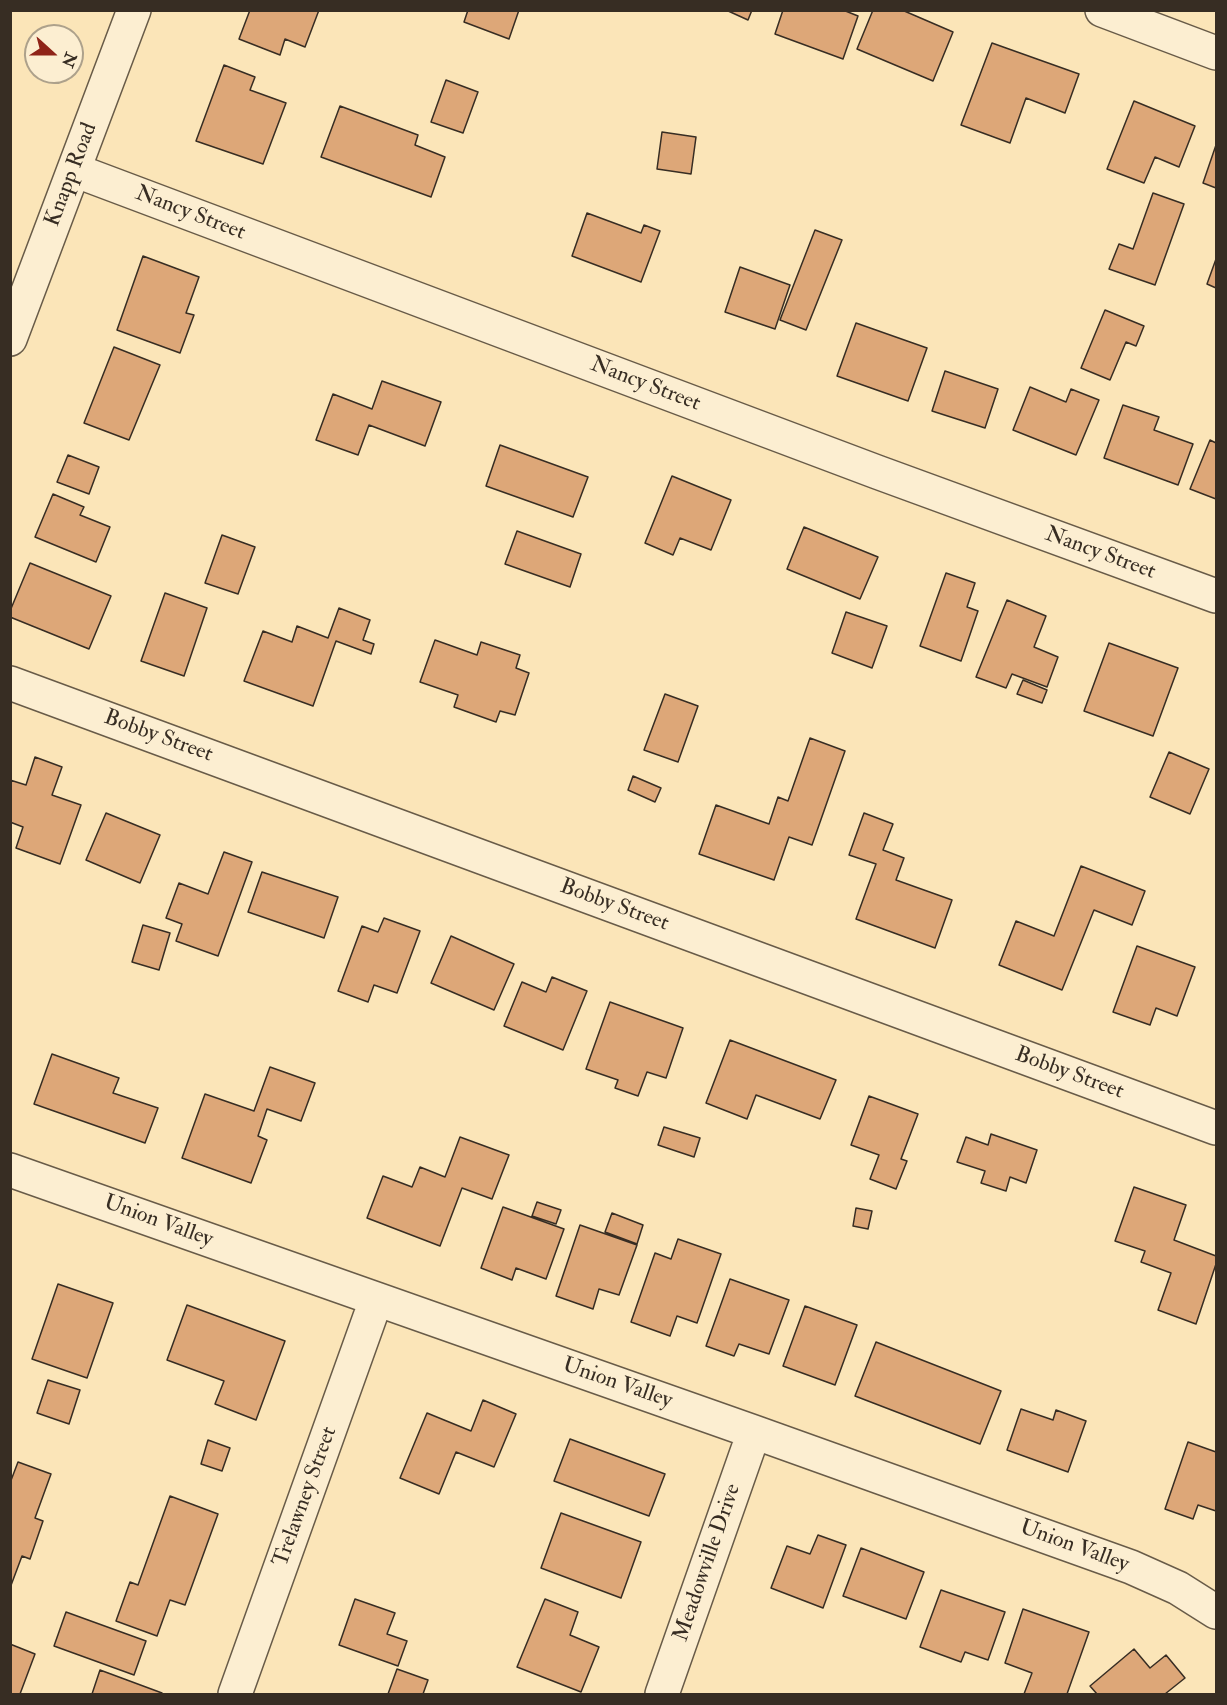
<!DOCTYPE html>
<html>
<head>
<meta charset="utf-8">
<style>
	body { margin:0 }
	#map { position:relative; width:1227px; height:1705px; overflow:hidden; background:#fbe5b8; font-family:"IM FELL Double Pica",serif }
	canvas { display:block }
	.frame { position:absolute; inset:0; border:12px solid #372d23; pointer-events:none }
	.north { position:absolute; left:24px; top:24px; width:60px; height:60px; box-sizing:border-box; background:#fceed1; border:2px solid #ada18b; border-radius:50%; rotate:111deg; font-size:16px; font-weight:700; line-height:24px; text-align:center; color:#372d23 }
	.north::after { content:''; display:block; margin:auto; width:21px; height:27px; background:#8f2418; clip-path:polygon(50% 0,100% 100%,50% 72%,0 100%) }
</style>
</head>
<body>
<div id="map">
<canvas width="1227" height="1705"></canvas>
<div class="frame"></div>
<div class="north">N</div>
</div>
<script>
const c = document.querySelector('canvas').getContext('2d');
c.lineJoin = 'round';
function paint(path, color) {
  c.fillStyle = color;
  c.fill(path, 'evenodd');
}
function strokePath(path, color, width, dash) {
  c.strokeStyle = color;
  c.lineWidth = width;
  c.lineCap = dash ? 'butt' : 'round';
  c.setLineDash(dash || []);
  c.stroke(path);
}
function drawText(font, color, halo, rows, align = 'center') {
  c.font = font + ' "IM FELL Double Pica",serif';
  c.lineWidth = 4.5;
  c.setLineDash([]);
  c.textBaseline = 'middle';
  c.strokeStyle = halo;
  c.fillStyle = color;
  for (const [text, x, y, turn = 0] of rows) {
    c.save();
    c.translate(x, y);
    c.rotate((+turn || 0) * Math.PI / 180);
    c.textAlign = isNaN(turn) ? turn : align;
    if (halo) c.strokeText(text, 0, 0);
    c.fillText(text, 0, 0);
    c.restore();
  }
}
const building = new Path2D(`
	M250 10H319L305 47 285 39 280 55 239 39Z
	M468 10H519L509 39 464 22Z
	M726 10H752L748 20Z
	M783 10H843L858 16 843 59 775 34Z
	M873 10H902L953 32 933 81 857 49Z
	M992 43 1079 74 1065 113 1026 98 1010 143 961 125Z
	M224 65 255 77 250 90 286 103 263 164 196 141Z
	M446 80 478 92 463 133 431 122Z
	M1134 101 1195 126 1179 167 1155 157 1144 183 1107 169Z
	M340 106 418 135 415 145 445 157 431 197 321 157Z
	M662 132 696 137 691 174 657 169Z
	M1216 145V188L1203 183Z
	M1153 193 1184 204 1155 285 1109 269 1119 244 1133 249Z
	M587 213 641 233 644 225 660 231 641 282 572 256Z
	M815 230 842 240 806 330 780 320Z
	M143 256 199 277 186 313 194 315 180 353 117 330Z
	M1216 259V288L1207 284Z
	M740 267 790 285 775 329 725 312Z
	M1105 310 1144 326 1136 346 1126 342 1110 380 1081 368Z
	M856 323 927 348 908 401 837 376Z
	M114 347 160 365 129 440 84 423Z
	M945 371 998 389 985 428 932 411Z
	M382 381 441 402 425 446 369 425 358 455 316 440 333 394 372 409Z
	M1030 387 1066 402 1071 389 1099 400 1076 455 1013 430Z
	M1123 405 1159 417 1154 430 1193 444 1178 485 1104 458Z
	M1210 440 1216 443V499L1190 489Z
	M500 445 588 477 573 517 486 486Z
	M68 455 99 467 89 494 57 482Z
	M672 476 731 500 711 550 680 538 673 555 645 543Z
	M53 494 84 507 80 515 110 527 96 562 35 537Z
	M804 527 878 557 860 599 787 569Z
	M517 531 581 554 570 587 505 564Z
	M222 535 255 547 238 594 205 583Z
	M30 563 111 596 89 649 10 617V611Z
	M946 573 975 583 967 607 978 611 961 661 920 646Z
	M165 593 207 608 184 676 141 661Z
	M1007 600 1046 616 1034 647 1058 657 1047 687 1012 674 1006 688 976 677Z
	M339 608 370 620 363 640 374 644 371 654 336 641 313 706 244 681 263 631 292 642 297 626 328 638Z
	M846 612 887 626 872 668 832 653Z
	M435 640 477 655 481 642 520 655 516 668 529 673 515 715 500 711 496 722 454 707 458 695 420 682Z
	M1109 643 1178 668 1153 736 1084 711Z
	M1023 680 1047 690 1042 703 1017 694Z
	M665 694 698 706 678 762 644 750Z
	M810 738 845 751 812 845 789 837 774 880 699 854 716 805 769 824 778 797 788 801Z
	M1169 752 1209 769 1190 814 1150 797Z
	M35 757 62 767 52 795 81 805 60 864 16 848 23 827 10 822V780L26 785Z
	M633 776 661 788 655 802 628 790Z
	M106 813 160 835 140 883 86 860Z
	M864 813 893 824 883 850 904 858 896 880 952 900 935 948 856 919 876 864 849 855Z
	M224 852 252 862 218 956 176 941 182 924 166 918 179 883 208 894Z
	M1081 866 1145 891 1132 925 1094 910 1062 990 999 965 1016 921 1054 936Z
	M262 872 338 897 324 938 248 912Z
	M384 918 420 931 397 993 374 985 368 1002 338 991 362 926 378 932Z
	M143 925 170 933 159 970 132 962Z
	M451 936 514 964 494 1010 431 983Z
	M1137 946 1195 967 1177 1016 1156 1008 1150 1025 1113 1012Z
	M552 977 587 991 563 1050 504 1026 522 982 546 992Z
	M610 1002 683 1028 666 1078 647 1072 638 1096 615 1088 618 1080 586 1069Z
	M730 1040 836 1080 820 1119 756 1095 747 1119 706 1103Z
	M52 1054 119 1078 113 1093 158 1108 145 1143 34 1104Z
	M270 1067 315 1083 301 1121 267 1109 258 1136 267 1140 251 1183 182 1158 205 1094 254 1111Z
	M869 1096 918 1114 901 1159 907 1161 896 1189 870 1179 879 1155 851 1145Z
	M664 1127 700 1138 694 1157 658 1145Z
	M991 1134 1037 1150 1026 1183 1010 1177 1006 1191 981 1183 985 1171 957 1162 966 1137 988 1145Z
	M460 1137 509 1155 492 1199 462 1188 440 1246 367 1218 383 1176 412 1187 420 1167 445 1177Z
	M1134 1187 1186 1205 1174 1240 1216 1256V1264L1196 1324 1158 1310 1171 1273 1141 1262 1145 1251 1115 1241Z
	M537 1202 561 1210 556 1224 532 1216Z
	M503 1207 564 1229 546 1279 516 1268 512 1280 481 1268Z
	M856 1208 872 1211 868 1229 853 1226Z
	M612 1213 643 1225 637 1244 605 1232Z
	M580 1225 637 1245 619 1295 599 1289 593 1309 556 1296Z
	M678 1239 721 1254 697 1323 677 1316 670 1336 631 1322 655 1253 671 1259Z
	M730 1279 789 1300 769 1354 739 1344 734 1356 706 1346Z
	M58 1284 113 1303 87 1378 32 1359Z
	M187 1305 285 1341 256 1420 215 1404 224 1381 167 1360Z
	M805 1306 857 1325 835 1385 783 1366Z
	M876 1342 1001 1391 980 1444 855 1396Z
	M48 1380 80 1390 69 1424 37 1413Z
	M483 1400 516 1414 494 1467 456 1452 439 1494 400 1478 427 1413 471 1431Z
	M1021 1409 1053 1420 1056 1410 1086 1421 1068 1472 1007 1450Z
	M570 1439 665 1474 649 1516 554 1481Z
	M208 1440 230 1448 222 1471 201 1464Z
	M1188 1442 1216 1452V1511L1198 1505 1193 1519 1165 1509Z
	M18 1462 51 1474 35 1518 43 1521 30 1559 22 1556 10 1588V1483Z
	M170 1496 218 1514 185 1605 170 1600 157 1636 116 1621 130 1582 138 1585Z
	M561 1513 641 1542 621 1598 541 1568Z
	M818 1535 846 1545 823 1608 771 1588 787 1546 810 1554Z
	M861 1548 924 1572 906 1619 843 1596Z
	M941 1590 1005 1612 988 1660 965 1652 961 1662 920 1647Z
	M355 1599 395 1613 387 1634 407 1641 398 1666 339 1645Z
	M545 1599 578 1612 570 1635 599 1647 581 1692 517 1667Z
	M1023 1609 1089 1632 1067 1694H1024L1032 1673 1005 1663Z
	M66 1612 146 1641 134 1675 54 1646Z
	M10 1644 35 1654 20 1694H10Z
	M1134 1649 1150 1668 1166 1655 1185 1678 1165 1694H1097L1090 1686Z
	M397 1669 428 1680 423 1694H388Z
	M100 1670 162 1693V1694H92Z`);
paint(building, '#dda778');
strokePath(building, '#372d23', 1.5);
const minor = new Path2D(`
	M1102 10 1216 53
	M74 170 877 472 1216 596
	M10 339 134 10
	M10 683 1216 1128
	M10 1170 754 1432 1131 1567 1178 1588 1216 1612
	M235 1694 376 1300
	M662 1694 754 1432`);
strokePath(minor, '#685b48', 36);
strokePath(minor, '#fceed1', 33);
drawText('22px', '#372d23', '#fceed1', [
	["Knapp Road",72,175,-69],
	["Nancy Street",190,214,21],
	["Nancy Street",645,385,21],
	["Nancy Street",1100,554,20],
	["Bobby Street",158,737,20],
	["Bobby Street",614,906,20],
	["Bobby Street",1069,1074,20],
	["Union Valley",158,1222,20],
	["Union Valley",617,1384,19],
	["Trelawney Street",306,1497,-70],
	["Union Valley",1074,1547,20],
	["Meadowville Drive",708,1563,-71]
]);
</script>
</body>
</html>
